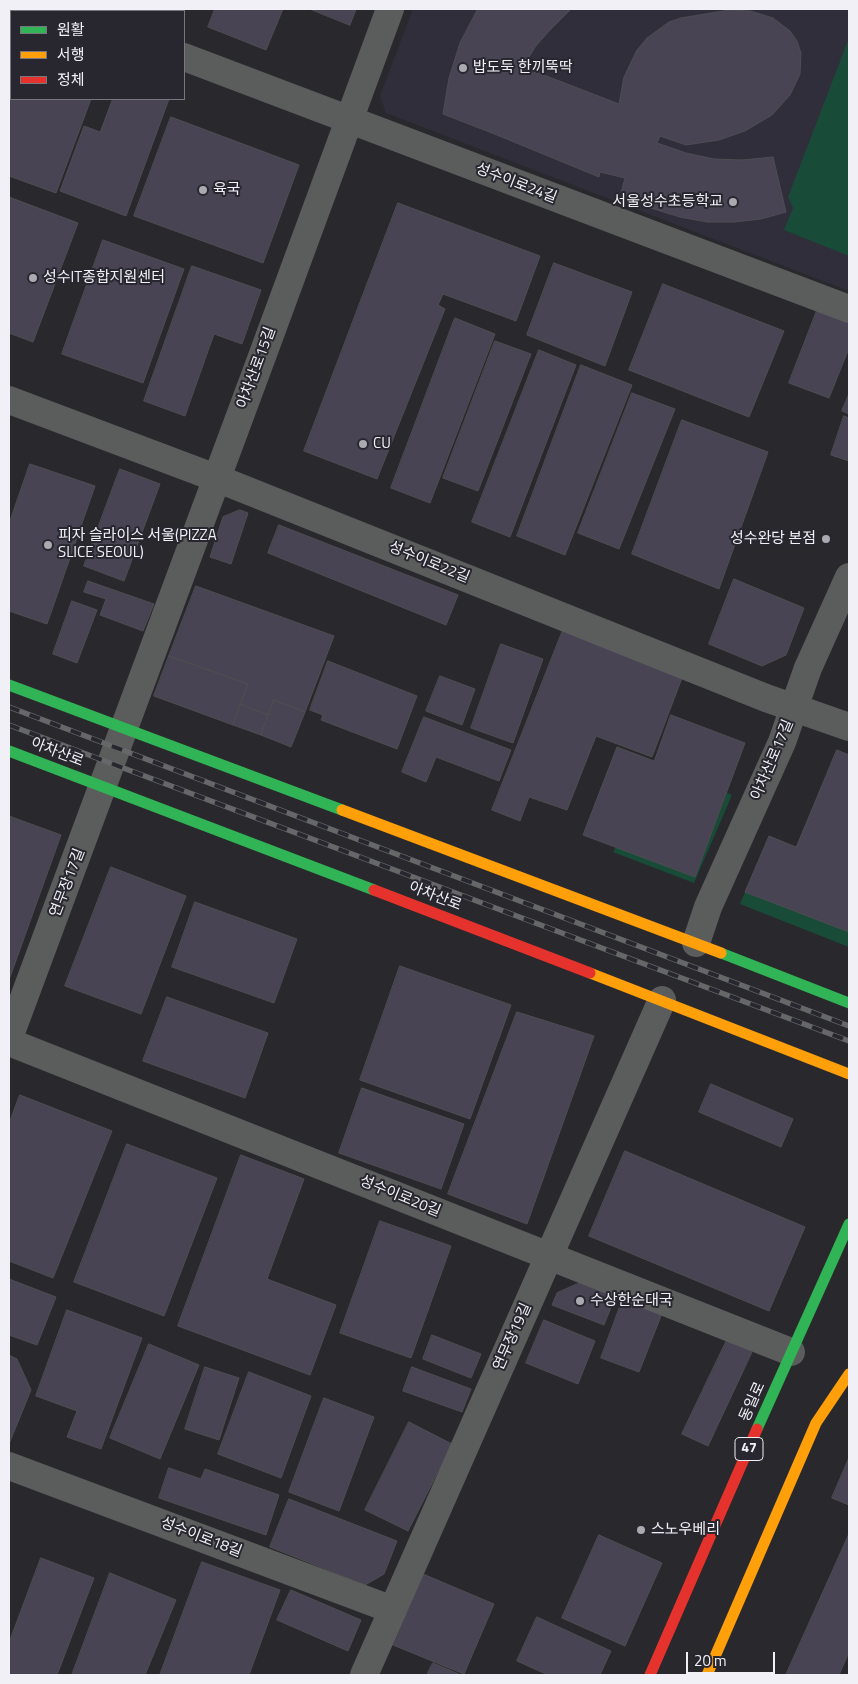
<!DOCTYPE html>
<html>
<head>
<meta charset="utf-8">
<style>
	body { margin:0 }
	#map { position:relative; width:858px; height:1684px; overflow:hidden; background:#29292d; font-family:"Titillium Web","Noto Sans KR",sans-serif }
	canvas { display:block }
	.frame { position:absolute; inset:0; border:10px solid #f1f0f6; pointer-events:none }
	.legend { position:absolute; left:10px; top:10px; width:175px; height:90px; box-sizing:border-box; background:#28272f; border:1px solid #78777f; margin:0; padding:6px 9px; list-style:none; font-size:15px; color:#f1f0f6 }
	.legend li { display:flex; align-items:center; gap:10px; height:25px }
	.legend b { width:25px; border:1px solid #78777f }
	.scale { position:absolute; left:686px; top:1652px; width:89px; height:22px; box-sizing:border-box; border:2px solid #f1f0f6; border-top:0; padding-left:6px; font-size:15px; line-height:18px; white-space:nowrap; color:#f1f0f6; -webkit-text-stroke:4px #28272f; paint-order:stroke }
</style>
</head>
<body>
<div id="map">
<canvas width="858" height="1684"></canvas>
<div class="frame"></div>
<ul class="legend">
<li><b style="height:6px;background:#30b455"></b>원활</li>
<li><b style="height:6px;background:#ff9f0a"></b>서행</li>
<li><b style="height:6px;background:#e5322d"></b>정체</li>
</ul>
<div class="scale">20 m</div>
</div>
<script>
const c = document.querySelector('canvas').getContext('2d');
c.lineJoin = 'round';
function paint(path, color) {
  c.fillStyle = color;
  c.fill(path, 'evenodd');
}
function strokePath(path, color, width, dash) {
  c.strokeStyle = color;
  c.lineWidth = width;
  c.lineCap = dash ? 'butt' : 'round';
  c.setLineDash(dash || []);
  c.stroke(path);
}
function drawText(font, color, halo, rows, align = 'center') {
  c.font = font + ' "Titillium Web","Noto Sans KR",sans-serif';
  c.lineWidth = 4;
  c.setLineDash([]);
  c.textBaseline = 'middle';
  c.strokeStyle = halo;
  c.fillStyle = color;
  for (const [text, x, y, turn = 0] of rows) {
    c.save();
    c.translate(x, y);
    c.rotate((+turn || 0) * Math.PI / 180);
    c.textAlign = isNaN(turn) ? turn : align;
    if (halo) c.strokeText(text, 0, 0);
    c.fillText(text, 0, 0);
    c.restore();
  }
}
paint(new Path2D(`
	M413 9H849V291L386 113 380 96Z`), '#302e3b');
paint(new Path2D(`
	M849 38V256L784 230 793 208 788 197Z
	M727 793 732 795 694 883 613 852 616 847 695 877Z
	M745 892 849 932V947L740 904Z`), '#184c38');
const building = new Path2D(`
	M215 9H283L266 50 208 27Z
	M310 9H356L350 25Z
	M478 9H571L550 30 535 47 523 67 619 104 624 77 637 50 647 38 669 22 681 18 729 10 750 11 773 18 790 31 797 41 801 53 800 74 790 95 772 115 745 131 719 140 686 145 660 136 657 143 686 153 714 159 742 160 773 157 786 212 761 219 734 222H707L680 217 651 208 621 193 625 178 600 172 599 177 497 135 443 114 449 78 460 43Z
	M9 75 11 76V99H91L56 193 9 176Z
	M113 99H169L126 216 60 191 84 126 100 132Z
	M171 117 299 165 263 263 134 216Z
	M9 197 78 223 33 342 9 333Z
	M398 203 540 256 516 321 443 294 438 305 445 309 377 479 304 451Z
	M103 240 184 269 143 383 62 354Z
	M554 263 632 292 605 366 527 335Z
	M192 266 261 290 242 344 214 334 185 416 144 401Z
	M663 284 784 331 749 417 629 370Z
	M818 308 849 321V348L829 398 789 383Z
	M455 318 495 334 430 503 391 488Z
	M495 341 531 354 478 491 443 478Z
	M539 350 576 365 510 537 472 522Z
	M581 365 632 385 565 555 517 536Z
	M632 393 675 409 619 549 578 533Z
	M849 394V414L842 411Z
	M844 416 849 418V461L831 455Z
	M682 420 768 452 719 589 632 554Z
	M30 464 95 486 47 624 9 611V524Z
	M120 469 160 484 124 581 84 566Z
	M240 510 248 513 231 564 210 557 223 517Z
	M279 525 458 595 446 625 268 553Z
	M734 579 804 608 786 655 762 666 709 644Z
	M88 581 154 604 143 631 100 615 106 599 84 592Z
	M196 586 334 636 305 712 274 700 268 715 240 704 248 684 169 656Z
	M72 601 97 610 77 663 53 654Z
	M563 630 682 678 652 757 596 736 567 810 529 797 520 821 492 810Z
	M501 644 543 659 513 743 471 728Z
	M169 656 248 684 233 725 154 696Z
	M328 661 417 696 397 749 321 720 323 715 310 710Z
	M440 676 475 689 462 725 426 711Z
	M274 700 305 712 291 747 261 735Z
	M240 704 268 715 261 735 233 725Z
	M671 715 745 743 695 877 583 835 617 747 654 761Z
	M424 717 511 750 499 781 436 757 426 782 402 772Z
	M837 750 849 755V932L745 892 769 836 796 847Z
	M9 816 61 835 9 980Z
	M111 867 186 896 141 1014 65 986Z
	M195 902 297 939 274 1003 172 967Z
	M400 966 511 1005 470 1119 360 1080Z
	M167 997 268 1033 245 1098 143 1061Z
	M517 1012 594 1036 527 1224 448 1194Z
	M711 1084 793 1119 781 1147 699 1112Z
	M362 1088 464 1124 441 1189 339 1153Z
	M20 1095 112 1131 53 1278 9 1261V1124Z
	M127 1144 217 1178 164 1316 74 1282Z
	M625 1151 805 1227 769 1311 589 1236Z
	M241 1155 304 1179 267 1279 336 1305 310 1375 178 1326Z
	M380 1221 451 1246 411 1358 340 1333Z
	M9 1279 56 1297 37 1345 9 1335Z
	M582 1282 616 1295 604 1325 552 1305 557 1293Z
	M624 1296 663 1311 639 1372 601 1358Z
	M67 1310 142 1338 101 1449 67 1437 77 1411 36 1396Z
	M544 1320 595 1341 578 1384 526 1363Z
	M432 1335 481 1354 471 1378 423 1359Z
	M727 1340 752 1352 708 1446 682 1434Z
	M149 1344 199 1365 160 1459 110 1438Z
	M9 1355 17 1359 31 1390 9 1444Z
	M205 1367 239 1378 219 1440 185 1429Z
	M412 1367 471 1389 462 1412 403 1391Z
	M249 1372 311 1396 281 1478 218 1454Z
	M324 1398 374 1417 339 1511 289 1492Z
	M409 1422 452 1444 408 1531 365 1510Z
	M849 1458V1505L832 1498Z
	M169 1468 201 1479 205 1469 279 1495 266 1535 159 1498Z
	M289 1499 397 1541 384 1574 365 1585 270 1547Z
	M849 1534V1652L839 1675H786Z
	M599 1535 662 1563 625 1646 562 1618Z
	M41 1558 94 1578 57 1675H9V1643Z
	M202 1562 280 1590 249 1675H160Z
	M110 1573 176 1600 145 1675H72Z
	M423 1574 494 1604 464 1674 393 1645Z
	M291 1590 361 1620 348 1651 277 1620Z
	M537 1617 611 1651 600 1675H548L517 1661Z
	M433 1663 461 1675H427Z`);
paint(building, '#484454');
strokePath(building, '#4e4d51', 1);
strokePath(new Path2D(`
	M59 9 65 11
	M184 57 849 309
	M9 400 216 478 766 698 849 727
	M696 943 708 907 782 742 808 668 849 577
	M9 1038C139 696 263 352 390 9
	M9 1042 791 1352
	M9 1466 393 1610
	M364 1675 662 1000`), '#5b5c5c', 28);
strokePath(new Path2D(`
	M9 685 342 810
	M9 751 374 890
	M721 953 849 1003
	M757 1429 849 1224`), '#30b455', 11);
strokePath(new Path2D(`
	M342 810 721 953
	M590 973 849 1074
	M707 1675 816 1423 849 1374`), '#ff9f0a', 11);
strokePath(new Path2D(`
	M374 890 590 973
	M650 1675 757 1429`), '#e5322d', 11);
const rail = new Path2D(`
	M9 707 849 1026
	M9 725 849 1041`);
strokePath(rail, '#666768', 5.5);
strokePath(rail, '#28272f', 4, [11]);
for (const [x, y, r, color] of [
	[463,68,5,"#abaab0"],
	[203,190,5,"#abaab0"],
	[733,202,5,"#abaab0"],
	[33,278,5,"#abaab0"],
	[363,444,5,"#abaab0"],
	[826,539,5,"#abaab0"],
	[48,545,5,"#abaab0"],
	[580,1301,5,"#abaab0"],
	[641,1530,5,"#abaab0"]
]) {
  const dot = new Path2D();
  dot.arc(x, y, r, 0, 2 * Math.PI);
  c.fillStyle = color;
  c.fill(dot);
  strokePath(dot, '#28272f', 2);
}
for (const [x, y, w] of [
	[749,1449,28]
]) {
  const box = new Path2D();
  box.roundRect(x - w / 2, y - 11.5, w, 23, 4);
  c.fillStyle = '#28272f';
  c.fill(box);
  strokePath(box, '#f1f0f6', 1);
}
drawText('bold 14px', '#f1f0f6', null, [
	["47",749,1449]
]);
drawText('15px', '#f1f0f6', '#28272f', [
	["밥도둑 한끼뚝딱",473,68],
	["육국",213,190],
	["서울성수초등학교",723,202,"right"],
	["성수IT종합지원센터",43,278],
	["CU",373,444],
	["피자 슬라이스 서울(PIZZA",58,536],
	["SLICE SEOUL)",58,553],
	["성수완당 본점",816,539,"right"],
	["수상한순대국",590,1301],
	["스노우베리",651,1530]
], 'left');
drawText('15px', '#f1f0f6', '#28272f', [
	["성수이로24길",516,184,21],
	["아차산로15길",257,368,-70],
	["성수이로22길",429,563,22],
	["아차산로",57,753,21],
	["아차산로17길",773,760,-67],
	["연무장17길",68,883,-69],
	["아차산로",435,897,21],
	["성수이로20길",400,1197,22],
	["연무장19길",513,1337,-66],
	["동일로",753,1402,-66],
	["성수이로18길",201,1538,21]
]);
</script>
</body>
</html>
